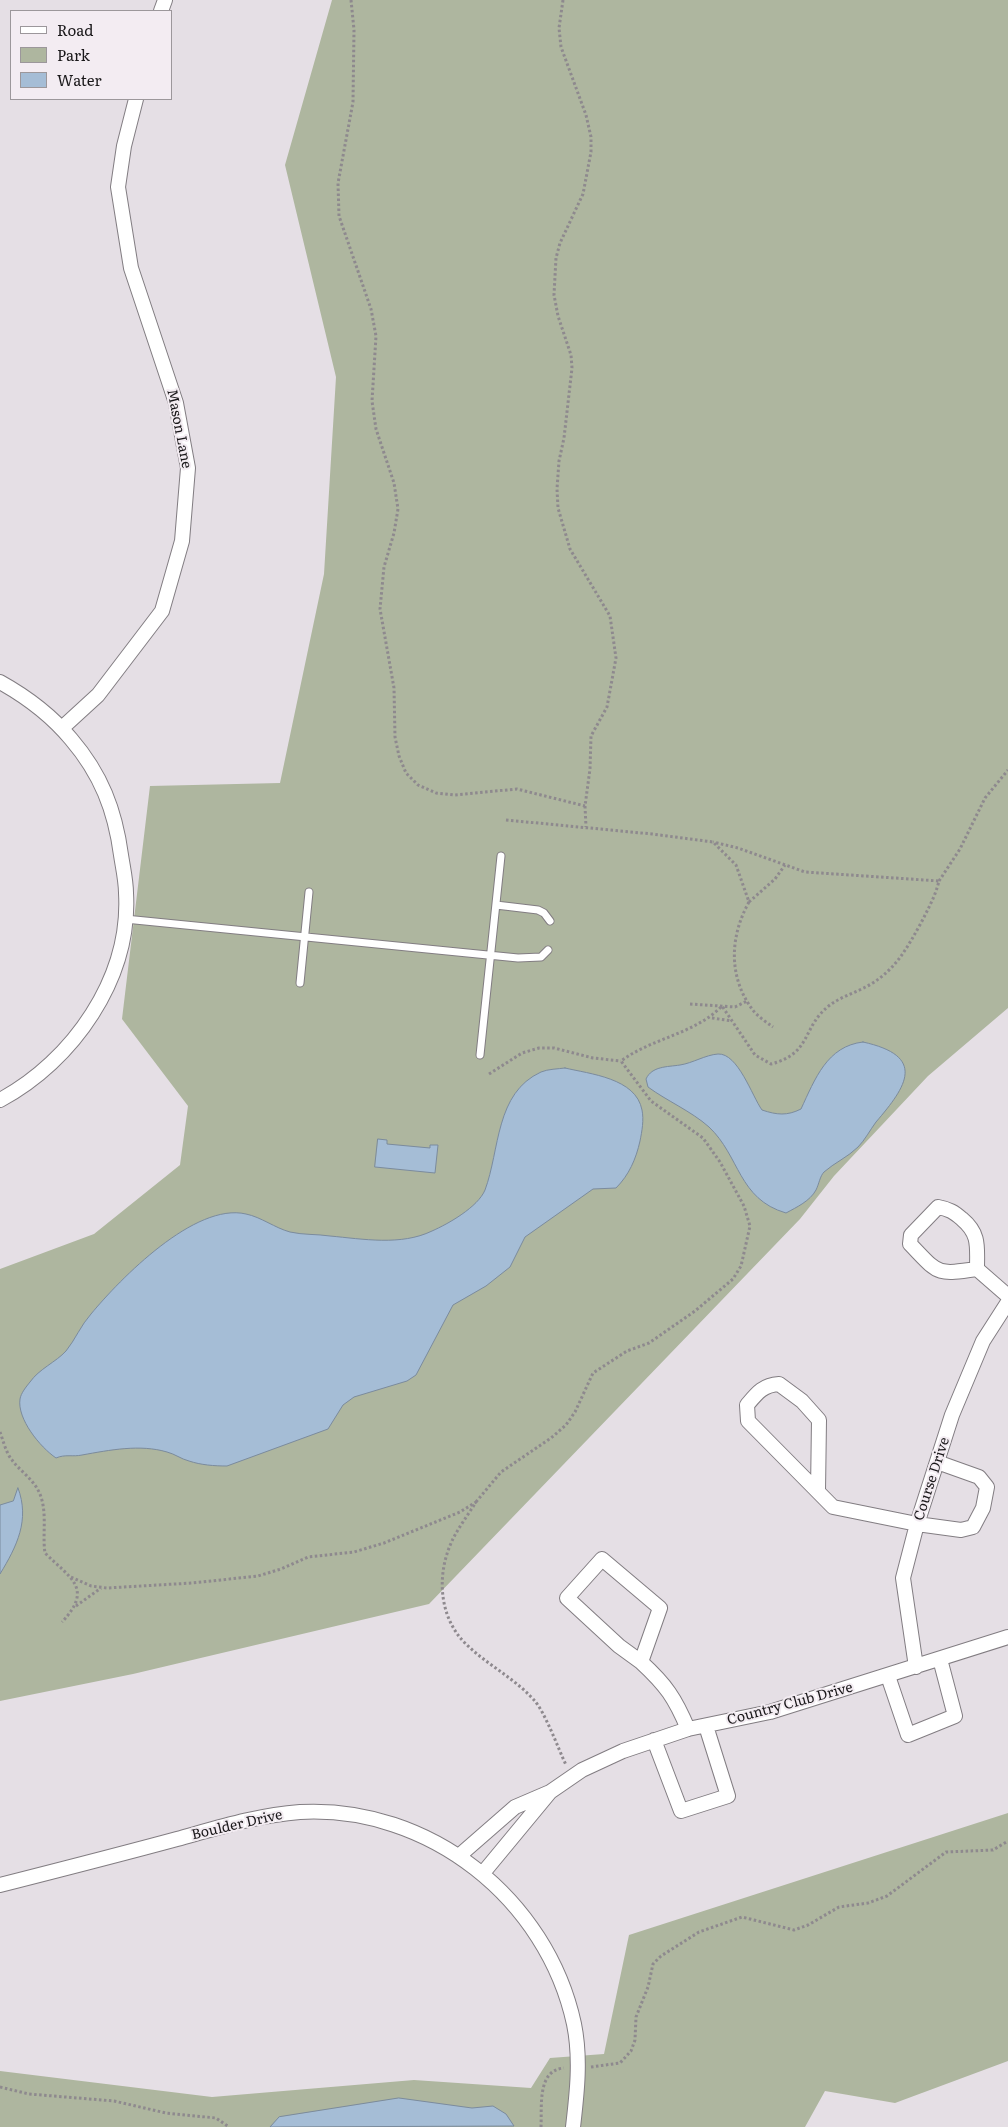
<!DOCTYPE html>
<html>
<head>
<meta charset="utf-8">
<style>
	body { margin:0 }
	#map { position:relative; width:1008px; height:2127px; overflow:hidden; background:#e5dfe5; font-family:Literata,serif }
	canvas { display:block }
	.legend { position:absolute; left:10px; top:10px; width:162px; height:90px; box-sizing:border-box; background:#f3ecf2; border:1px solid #9c979b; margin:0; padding:6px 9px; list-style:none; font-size:15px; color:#191719 }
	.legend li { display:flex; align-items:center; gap:10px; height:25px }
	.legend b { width:25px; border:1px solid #9c979b }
</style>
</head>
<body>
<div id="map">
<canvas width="1008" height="2127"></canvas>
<ul class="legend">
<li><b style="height:6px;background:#fff"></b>Road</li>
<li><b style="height:14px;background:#aeb69f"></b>Park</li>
<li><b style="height:14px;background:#a5bdd6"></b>Water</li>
</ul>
</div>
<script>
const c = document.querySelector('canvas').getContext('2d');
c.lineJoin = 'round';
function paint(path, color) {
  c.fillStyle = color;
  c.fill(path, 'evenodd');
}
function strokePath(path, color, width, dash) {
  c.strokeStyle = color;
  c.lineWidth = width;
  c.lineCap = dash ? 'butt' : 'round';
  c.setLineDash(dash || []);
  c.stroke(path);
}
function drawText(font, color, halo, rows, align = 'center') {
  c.font = font + ' Literata,serif';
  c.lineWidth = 4;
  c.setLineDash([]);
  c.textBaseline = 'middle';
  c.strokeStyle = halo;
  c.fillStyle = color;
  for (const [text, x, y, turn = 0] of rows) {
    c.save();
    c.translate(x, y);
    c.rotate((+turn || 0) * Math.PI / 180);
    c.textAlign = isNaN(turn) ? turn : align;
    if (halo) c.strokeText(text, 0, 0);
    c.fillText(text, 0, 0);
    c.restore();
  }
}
paint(new Path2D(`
	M332 0H1008V1008L928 1076 834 1176 800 1219 429 1604 133 1674 0 1701V1269L94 1234 180 1165 188 1106 122 1019 150 786 280 783 324 574 336 377 285 165Z
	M1008 1813V2061L895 2103 825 2091 805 2127H0V2071L212 2097 414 2080 531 2088 550 2058 604 2054 629 1935Z`), '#aeb69f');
const water = new Path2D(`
	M863 1042C927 1056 907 1086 876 1122 870 1130 865 1140 858 1147 848 1157 834 1163 824 1172 820 1176 819 1184 816 1190 810 1201 797 1207 786 1213 738 1199 740 1156 709 1127 691 1111 667 1101 648 1087L646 1079C652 1066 667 1067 680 1065 693 1063 705 1055 718 1054 738 1053 752 1096 762 1110 777 1115 787 1116 801 1109 815 1079 827 1046 863 1042Z
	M565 1068C590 1074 636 1078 642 1110 644 1120 642 1131 640 1141 636 1159 629 1175 616 1188L593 1189 525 1237 510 1267 486 1286 453 1305 416 1375 407 1381 354 1397 343 1405 328 1429 227 1466C214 1466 201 1465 189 1461 181 1459 175 1454 167 1452 140 1444 110 1450 82 1455 73 1457 65 1454 56 1458 40 1447 17 1419 20 1399 21 1393 26 1387 30 1382 39 1369 56 1362 66 1351 75 1340 81 1325 91 1314 120 1279 195 1202 246 1214 261 1217 275 1228 290 1232 303 1235 317 1234 330 1236 363 1239 401 1246 432 1231 448 1224 478 1207 485 1190 500 1150 495 1093 541 1072 548 1069 558 1069 565 1068Z
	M378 1139 387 1140V1144L430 1148V1145H438L435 1173 375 1167Z
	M18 1488C30 1520 17 1546 0 1574V1505L13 1501Z
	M399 2098 472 2108 493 2106 506 2114 514 2126 270 2127 279 2117Z`);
paint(water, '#a5bdd6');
strokePath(water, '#7b8b9d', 1);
const service = new Path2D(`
	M496 905 538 910 544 913 550 921
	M125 919 518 958 541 957 548 950
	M300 983 309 892
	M480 1055 501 856`);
const minor = new Path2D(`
	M161 11 165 0
	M0 682C27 697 51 715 71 739 101 774 115 810 121 855 123 868 126 881 126 893 131 978 73 1061 0 1100
	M62 728 98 695 162 611 182 541 188 468 176 403 131 268 118 187 124 146 136 99
	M977 1269C977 1247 980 1234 962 1219 954 1212 949 1209 938 1207L911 1235 910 1244C939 1274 935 1275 977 1269L1008 1296
	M818 1491 819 1420 802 1401 779 1384C763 1385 757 1393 747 1405L748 1421 833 1507 917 1524 961 1530 973 1527 983 1508 987 1487 979 1477 937 1462
	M641 1662 619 1646 567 1598 602 1559 660 1608 641 1662C666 1685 675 1698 688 1729
	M916 1667 903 1578 917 1524 952 1415 983 1341 1008 1302
	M888 1676 908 1735 955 1716 940 1659
	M654 1740 681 1811 728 1796 706 1726
	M550 1792 582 1770 623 1751 688 1729 770 1712 1008 1637
	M460 1855 515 1807 550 1792 483 1873
	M0 1885C59 1870 118 1855 177 1839 217 1828 258 1815 300 1812 429 1805 547 1899 574 2024 581 2058 577 2093 573 2127`);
strokePath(service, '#827d82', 9);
strokePath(minor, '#827d82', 16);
strokePath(new Path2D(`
	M351 0 354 30 353 102 338 183 339 216 371 309 376 336 372 401 376 429 394 483 398 509 394 533 384 567 380 609 394 688 395 737 399 756 406 773 418 785 436 793 454 795 517 789 585 806
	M563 0 559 28 561 47 586 115 591 137V152L583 194 560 243 556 258 554 295 558 316 571 355 572 368 564 438 559 461 557 489 558 508 570 549 610 616 616 658 607 707 591 736 590 769 585 806 586 827
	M506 820 652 834 713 842 736 865 749 902C730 936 728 976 752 1009 757 1016 766 1022 773 1027
	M939 881 960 849 985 798 1008 770
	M749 902 775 879 785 865
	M690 1004 735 1007 747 1001
	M712 1018 732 1021
	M489 1074 522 1053 539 1048H554L593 1058 621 1061
	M0 1432C3 1440 6 1453 12 1460 20 1471 33 1479 39 1492 48 1511 42 1534 45 1553 70 1578 94 1588 62 1622
	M476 1502 501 1472 551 1438 566 1425 575 1412 593 1373 627 1351 649 1343 695 1311 733 1279 741 1266 750 1226 744 1206 720 1162 703 1138 651 1101 621 1061C652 1038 695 1034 722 1006L755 1055 771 1064C813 1053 801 1027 830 1005 842 996 858 992 871 984 896 969 907 948 921 923 928 909 935 897 939 881L805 872 738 848 713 842
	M71 1577 91 1586 107 1588 192 1583 258 1576 281 1569 308 1557 354 1552 384 1543 460 1512 476 1502C468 1515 458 1528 452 1541 436 1575 439 1618 466 1644 487 1665 512 1676 534 1700 545 1712 558 1748 566 1765
	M76 1606 101 1588
	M591 2067 620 2063 631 2051 635 2040 636 2017 648 1987 653 1964 661 1956 699 1932 742 1917 794 1930 808 1925 839 1907 868 1903 887 1896 946 1852 993 1850 1008 1841
	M0 2087 29 2094 114 2101 166 2113 216 2118 229 2127
	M541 2127C542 2106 537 2070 564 2068`), '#8e898e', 3, [2.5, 2.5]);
strokePath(service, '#fff', 7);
strokePath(minor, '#fff', 14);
drawText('14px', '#191719', '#f3ecf2', [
	["Mason Lane",179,429,79],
	["Course Drive",932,1479,-72],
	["Country Club Drive",790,1704,-15],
	["Boulder Drive",237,1825,-13]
]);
</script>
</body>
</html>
